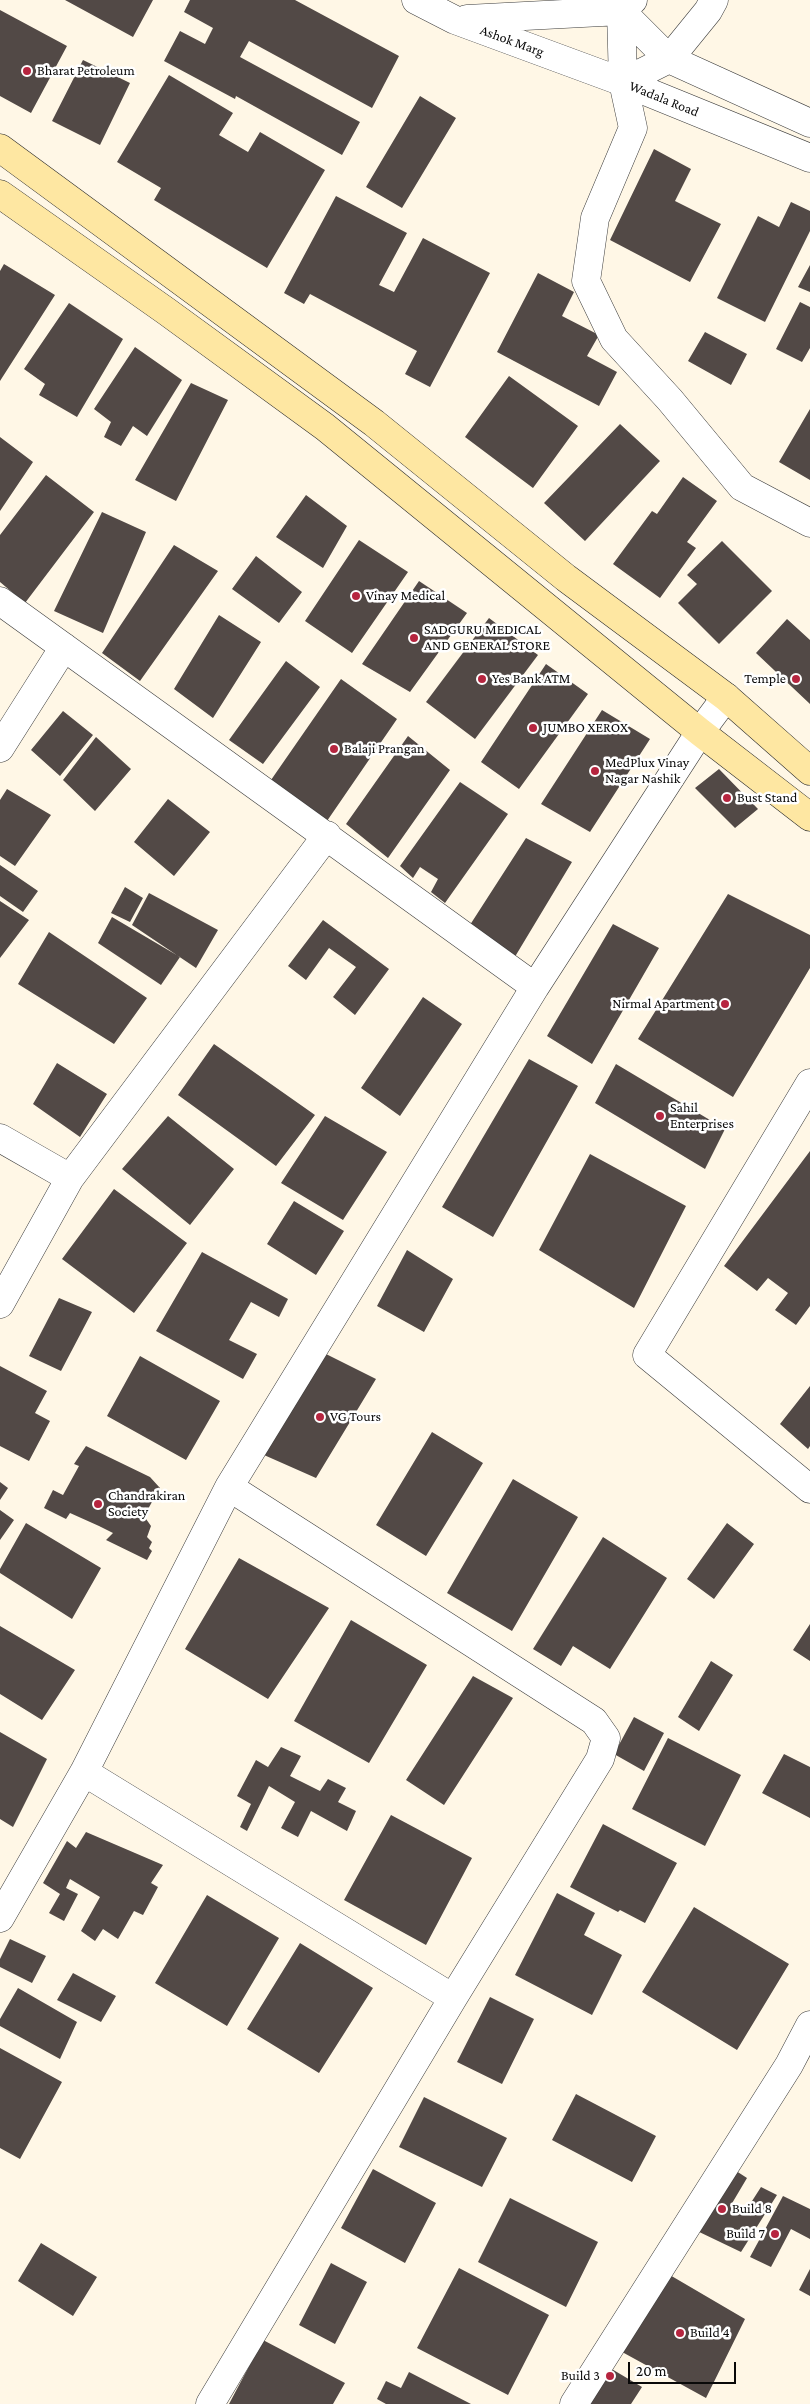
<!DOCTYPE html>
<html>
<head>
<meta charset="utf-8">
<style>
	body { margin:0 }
	#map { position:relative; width:810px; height:2404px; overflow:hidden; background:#fff7e6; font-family:"Crimson Pro",serif }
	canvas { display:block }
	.scale { position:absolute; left:628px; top:2362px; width:108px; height:22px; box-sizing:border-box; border:2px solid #090909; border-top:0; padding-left:6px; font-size:15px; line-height:18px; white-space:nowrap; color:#090909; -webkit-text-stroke:4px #fff; paint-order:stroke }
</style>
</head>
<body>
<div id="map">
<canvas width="810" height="2404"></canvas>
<div class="scale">20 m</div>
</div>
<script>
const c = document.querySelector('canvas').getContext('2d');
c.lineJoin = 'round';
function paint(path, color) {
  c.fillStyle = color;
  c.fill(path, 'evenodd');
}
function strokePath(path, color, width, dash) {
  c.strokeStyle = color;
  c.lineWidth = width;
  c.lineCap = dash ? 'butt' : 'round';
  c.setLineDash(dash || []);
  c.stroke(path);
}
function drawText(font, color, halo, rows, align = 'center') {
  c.font = font + ' "Crimson Pro",serif';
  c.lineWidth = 5;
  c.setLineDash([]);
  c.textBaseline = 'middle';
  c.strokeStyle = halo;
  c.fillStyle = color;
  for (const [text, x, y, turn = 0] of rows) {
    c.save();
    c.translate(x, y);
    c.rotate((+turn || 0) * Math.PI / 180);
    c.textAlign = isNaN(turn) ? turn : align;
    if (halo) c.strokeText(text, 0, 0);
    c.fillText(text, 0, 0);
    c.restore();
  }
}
paint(new Path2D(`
	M65 0H153L133 37Z
	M190 0H295L399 56 372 108 249 41 240 57 360 122 342 155 236 96 235 99 164 61 180 31 205 44 213 28 184 12Z
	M0 10 67 46 31 113 0 96Z
	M83 60 130 83 100 145 52 121Z
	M169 75 233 113 219 135 248 152 260 132 325 170 267 268 154 200 161 188 117 162Z
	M420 96 456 118 402 208 366 187Z
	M654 149 691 169 675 201 721 224 690 282 610 240Z
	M336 196 407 233 379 285 394 292 423 238 490 273 430 387 405 374 417 351 310 294 304 304 284 293Z
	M791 202 810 211V231L765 322 717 298 758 216 779 227Z
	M4 264 55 295 0 381V271Z
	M810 265V292L798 287Z
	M538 273 574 292 562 316 599 335 587 356 617 372 599 406 497 352Z
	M800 302 810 307V348L802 362 776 349Z
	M69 303 123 339 77 417 39 395 45 384 24 369Z
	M705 332 747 354 731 385 688 361Z
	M135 347 182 380 147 436 133 426 121 446 104 437 111 422 94 409Z
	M509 376 578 426 533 488 465 437Z
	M191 383 228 400 176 501 135 480Z
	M810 409V480L779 462Z
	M620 424 660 461 585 541 544 503Z
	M0 437 33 462 0 511Z
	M46 475 94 512 25 603 0 582V535Z
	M683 477 717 501 687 542 696 548 660 598 613 564 652 511 657 514Z
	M306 495 347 526 323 568 276 537Z
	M102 512 146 532 103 633 54 611Z
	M359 540 408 572 352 653 305 621Z
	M722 541 772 591 719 644 678 603 697 584 687 575Z
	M174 545 218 571 140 681 102 653Z
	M256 556 302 592 279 623 232 589Z
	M419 581 467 613 410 692 362 664Z
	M219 615 261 642 213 718 174 689Z
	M489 618 538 655 475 739 426 702Z
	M787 619 810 640V704L756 653Z
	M286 661 320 687 263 764 229 740Z
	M546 664 588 694 519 789 481 762Z
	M341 679 397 719 327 821 271 780Z
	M602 710 650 739 590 832 541 804Z
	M63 711 93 735 60 776 31 750Z
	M408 736 450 770 388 858 346 824Z
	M96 737 131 769 95 811 63 780Z
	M719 769 758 809 735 828 695 788Z
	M460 782 508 814 445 903 431 892 438 879 420 867 413 878 400 866Z
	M7 789 51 815 15 866 0 856V800Z
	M168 799 210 832 174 876 134 842Z
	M526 838 572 862 513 960 468 928Z
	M0 865 38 891 23 912 0 896Z
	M125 887 143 898 130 922 111 913Z
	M149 893 218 930 196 968 132 925Z
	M728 894 810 935V968L733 1097 638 1039Z
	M0 901 29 920 0 958Z
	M112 917 180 957 161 985 98 943Z
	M323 920 389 969 355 1015 333 997 356 967 329 948 306 980 288 966Z
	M613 924 659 948 592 1064 547 1036Z
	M49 932 147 998 114 1044 18 984Z
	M423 997 462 1024 400 1116 361 1088Z
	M214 1044 315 1115 276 1166 178 1095Z
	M529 1059 578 1086 493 1237 442 1207Z
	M57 1063 107 1094 80 1137 33 1104Z
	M616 1064 725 1129 705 1169 595 1103Z
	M168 1116 234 1169 190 1225 122 1169Z
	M325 1116 387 1152 343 1220 281 1183Z
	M810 1151V1306L796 1325 775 1310 788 1293 768 1278 757 1291 724 1266Z
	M590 1154 686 1206 634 1308 539 1250Z
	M114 1189 187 1243 134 1313 62 1259Z
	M294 1201 344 1231 316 1275 267 1244Z
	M407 1250 453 1279 424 1332 377 1306Z
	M202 1252 288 1299 279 1317 251 1302 229 1340 257 1354 243 1379 156 1331Z
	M59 1298 92 1312 61 1371 29 1356Z
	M326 1354 376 1379 316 1478 264 1455Z
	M140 1356 220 1401 186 1460 107 1416Z
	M0 1366 47 1391 35 1413 50 1421 29 1461 0 1446Z
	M810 1386V1446L808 1449 780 1424Z
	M432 1432 483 1463 426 1556 376 1525Z
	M86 1446 150 1477 160 1488 144 1516 151 1526 147 1537 152 1542 149 1548 152 1551 147 1560 106 1540 113 1533 99 1526 70 1513 66 1519 44 1508 53 1490 63 1495 79 1466 74 1464Z
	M513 1479 578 1517 512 1631 447 1593Z
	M0 1482 8 1488 0 1500Z
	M0 1510 14 1520 0 1540Z
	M26 1523 101 1568 72 1619 0 1573V1569Z
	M727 1523 754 1544 714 1599 687 1579Z
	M603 1537 667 1578 610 1669 573 1646 561 1666 533 1649Z
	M239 1558 329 1608 268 1699 185 1649Z
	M351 1620 427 1665 369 1763 294 1721Z
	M810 1624V1661L793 1650Z
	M0 1626 75 1670 42 1720 0 1694Z
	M711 1661 733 1675 699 1731 678 1717Z
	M473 1676 513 1698 444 1805 406 1780Z
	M634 1717 664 1733 644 1771 614 1754Z
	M0 1732 47 1759 13 1827 0 1819Z
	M668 1738 741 1775 705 1846 632 1809Z
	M281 1747 301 1756 290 1776 320 1791 328 1779 346 1788 338 1802 356 1811 347 1831 311 1811 298 1837 281 1828 295 1802 269 1786 247 1831 240 1827 251 1804 237 1796 256 1760 268 1767Z
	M784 1754 810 1767V1818L762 1793Z
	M391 1815 472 1858 426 1945 344 1900Z
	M603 1824 677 1863 645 1923 620 1910 618 1912 570 1887Z
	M86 1832 163 1865 151 1883 158 1887 143 1915 134 1911 118 1939 103 1929 95 1941 81 1931 100 1897 70 1879 66 1888 78 1894 64 1921 49 1913 60 1894 43 1883 67 1841 76 1848Z
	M557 1893 595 1913 584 1935 622 1955 592 2015 515 1975Z
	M207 1895 279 1938 227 2026 155 1983Z
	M694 1907 789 1964 737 2050 642 1992Z
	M10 1939 46 1956 32 1983 0 1967V1959Z
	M300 1943 373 1988 319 2073 247 2029Z
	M73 1973 116 1996 101 2022 57 2000Z
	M18 1988 77 2022 60 2059 0 2026V2019Z
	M490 1997 534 2019 502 2084 457 2062Z
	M0 2048 62 2082 20 2159 0 2148Z
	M576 2094 656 2136 632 2182 552 2140Z
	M424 2097 507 2138 482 2187 399 2147Z
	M730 2167 747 2178 731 2205 745 2212 761 2187 777 2195 741 2252 693 2229Z
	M373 2169 436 2203 405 2263 341 2228Z
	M783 2196 810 2209V2239L791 2229 771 2267 750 2257Z
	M510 2198 598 2242 566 2307 478 2262Z
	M41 2243 97 2277 73 2316 18 2281Z
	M331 2263 367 2282 335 2344 299 2325Z
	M459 2268 549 2315 508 2395 417 2348Z
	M810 2269V2296L799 2290Z
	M663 2271 745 2319 706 2398 613 2347Z
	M263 2340 345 2383 333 2404H229Z
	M605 2365 642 2387 631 2404H579Z
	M409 2372 471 2404H386L377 2399 386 2381 401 2388Z`), '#524946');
const minor = new Path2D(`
	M623 82 633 128 595 218 586 281 614 339 670 400 742 487 810 523
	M0 601 535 987
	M0 748 64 647
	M810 1083 647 1355 810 1489
	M0 1138 70 1178
	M0 1304 70 1178 327 835
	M84 1772 453 1998
	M0 1918 84 1772 229 1487 535 987 700 732 726 697
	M210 2404 453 1998 600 1759 606 1738 594 1721 229 1487
	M574 2404 789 2065 810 2025`);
const tertiary = new Path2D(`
	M416 0 455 20 623 82 669 59 708 11 714 0
	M621 11 623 82 810 158
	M621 11 669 59 810 123
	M467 19 621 11 633 0`);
const secondary = new Path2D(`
	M0 148 374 423 566 578 726 697 810 771
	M0 194 166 311 325 427 700 732 810 817`);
strokePath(minor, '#3c3c3c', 29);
strokePath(tertiary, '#3c3c3c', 29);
strokePath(secondary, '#2b2b2b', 29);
strokePath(minor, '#fff', 28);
strokePath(tertiary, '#fff', 28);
strokePath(secondary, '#fee7a2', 28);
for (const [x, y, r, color] of [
	[27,71,5,"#b6253f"],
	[356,596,5,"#b6253f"],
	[414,638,5,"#b6253f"],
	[482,679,5,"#b6253f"],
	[796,679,5,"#b6253f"],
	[533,728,5,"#b6253f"],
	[334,749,5,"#b6253f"],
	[595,771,5,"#b6253f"],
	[727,798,5,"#b6253f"],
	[725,1004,5,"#b6253f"],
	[660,1116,5,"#b6253f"],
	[320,1417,5,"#b6253f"],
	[98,1504,5,"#b6253f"],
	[722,2209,5,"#b6253f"],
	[775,2234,5,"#b6253f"],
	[680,2333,5,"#b6253f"],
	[610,2376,5,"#b6253f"]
]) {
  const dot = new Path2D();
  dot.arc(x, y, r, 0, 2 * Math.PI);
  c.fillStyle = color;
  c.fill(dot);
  strokePath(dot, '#fff', 2);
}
drawText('14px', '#090909', '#fff', [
	["Ashok Marg",512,41,20],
	["Wadala Road",664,99,22]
]);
drawText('14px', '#090909', '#fff', [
	["Bharat Petroleum",37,71],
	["Vinay Medical",366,596],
	["SADGURU MEDICAL",424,630],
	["AND GENERAL STORE",424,646],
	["Yes Bank ATM",492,679],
	["Temple",786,679,"right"],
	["JUMBO XEROX",543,728],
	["Balaji Prangan",344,749],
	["MedPlux Vinay",605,763],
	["Nagar Nashik",605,779],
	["Bust Stand",737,798],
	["Nirmal Apartment",715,1004,"right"],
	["Sahil",670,1108],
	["Enterprises",670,1124],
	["VG Tours",330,1417],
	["Chandrakiran",108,1496],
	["Society",108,1512],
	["Build 8",732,2209],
	["Build 7",765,2234,"right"],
	["Build 4",690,2333],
	["Build 3",600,2376,"right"]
], 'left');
</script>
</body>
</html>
